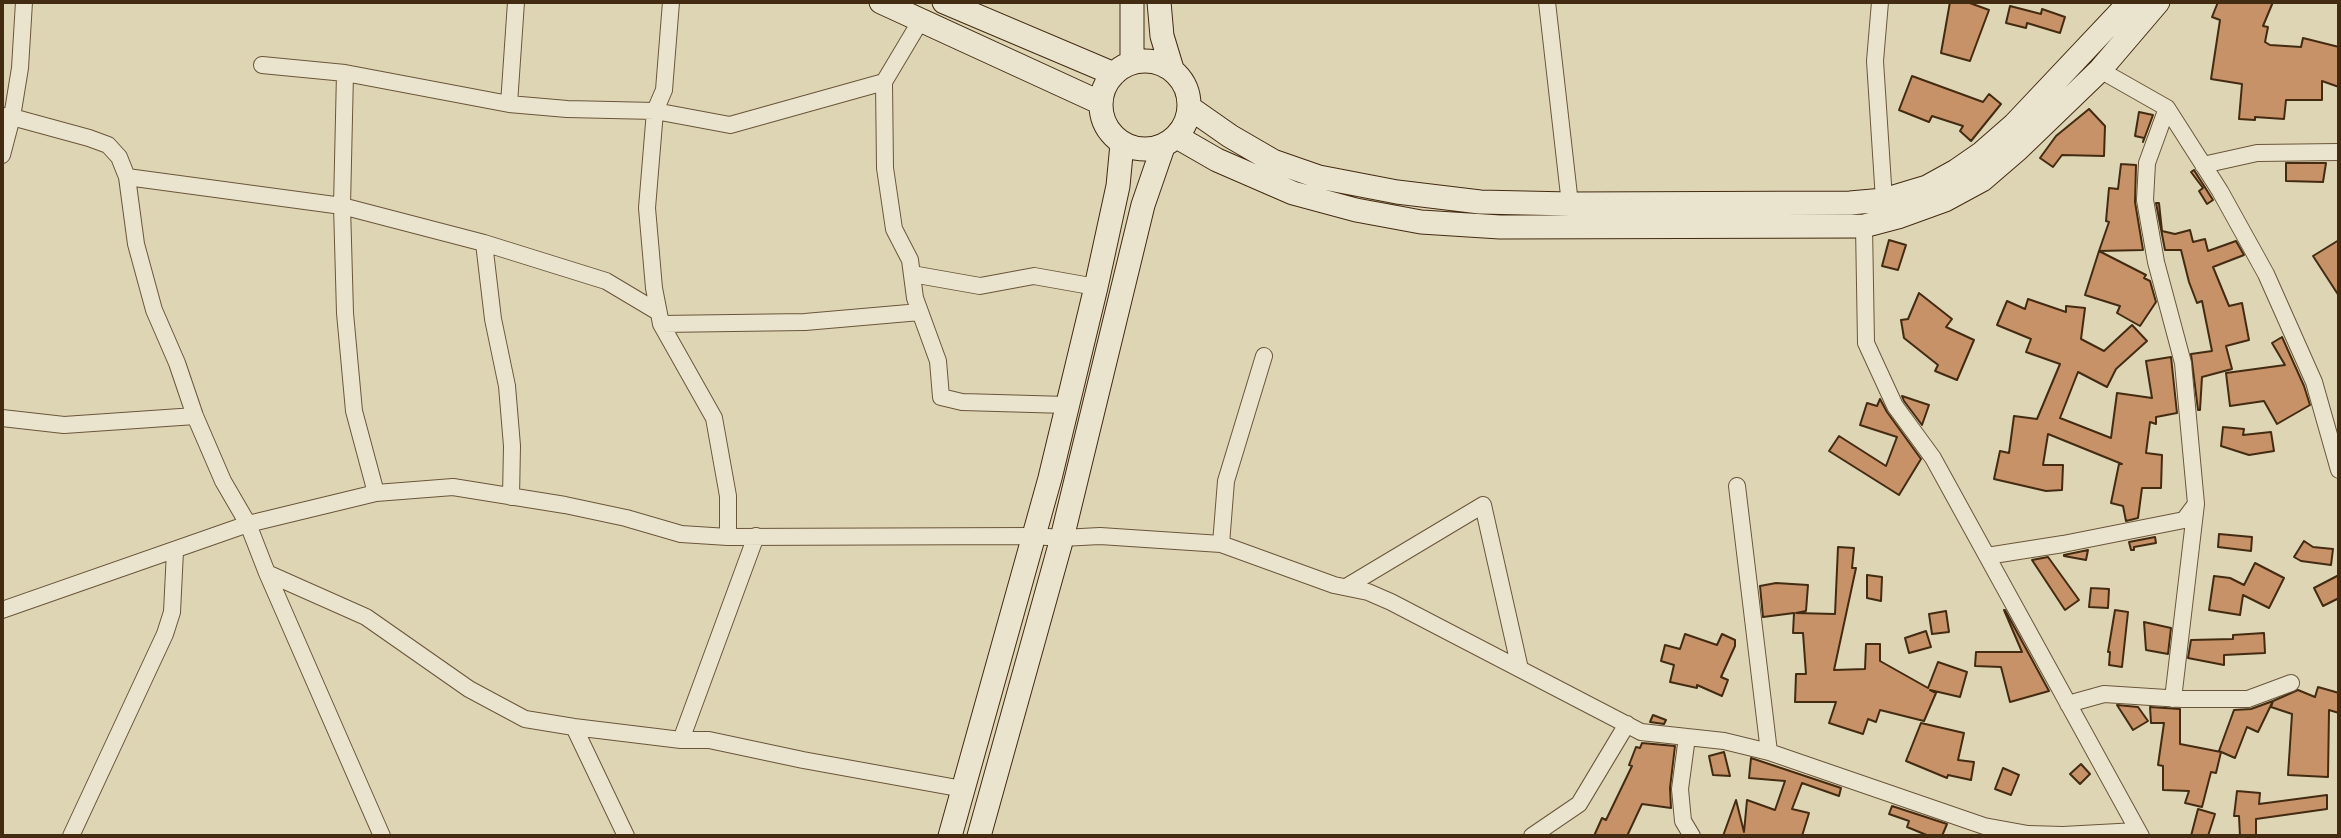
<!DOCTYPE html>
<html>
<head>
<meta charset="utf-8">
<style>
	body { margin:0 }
	#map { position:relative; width:2341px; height:838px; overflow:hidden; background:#ded5b4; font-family:"IM FELL DW Pica",serif }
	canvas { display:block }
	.frame { position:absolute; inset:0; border:4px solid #432b12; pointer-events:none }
</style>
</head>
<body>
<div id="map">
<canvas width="2341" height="838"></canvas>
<div class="frame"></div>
</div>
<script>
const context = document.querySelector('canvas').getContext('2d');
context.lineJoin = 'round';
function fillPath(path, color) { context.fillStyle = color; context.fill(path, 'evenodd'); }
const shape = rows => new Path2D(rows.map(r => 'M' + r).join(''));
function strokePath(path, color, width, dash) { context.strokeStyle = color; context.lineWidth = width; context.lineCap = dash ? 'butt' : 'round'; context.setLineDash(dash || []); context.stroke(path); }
const building = shape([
	[1950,2,1967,2,1989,10,1970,61,1941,53,1950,2],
	[2218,2,2273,2,2263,26,2268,27,2265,42,2270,45,2301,47,2303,38,2339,47,2339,87,2322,81,2322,100,2286,100,2284,119,2255,117,2255,120,2239,119,2242,84,2211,79,2220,20,2212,17,2218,2],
	[2010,6,2041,14,2042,9,2065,17,2060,33,2027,23,2026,28,2006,23,2010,6],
	[1912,76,1983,102,1989,94,2001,104,1971,141,1960,131,1963,126,1932,116,1929,122,1899,110,1912,76],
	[2089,109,2105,126,2104,156,2062,155,2053,167,2040,158,2056,136,2089,109],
	[2139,112,2153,115,2143,142,2144,138,2135,136,2139,112],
	[2286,163,2326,163,2323,182,2286,181,2286,163],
	[2121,164,2136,165,2135,202,2143,250,2099,251,2109,222,2106,221,2109,188,2118,189,2121,164],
	[2194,170,2213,200,2207,204,2199,191,2203,188,2191,172,2194,170],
	[2156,203,2159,203,2162,231,2175,234,2190,230,2193,242,2205,239,2208,251,2236,241,2244,255,2213,267,2229,306,2242,303,2249,340,2226,346,2232,369,2202,377,2200,410,2198,410,2191,354,2212,351,2202,301,2197,303,2189,282,2181,250,2165,250,2156,203],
	[1889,240,1906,245,1898,270,1882,266,1889,240],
	[2339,240,2339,296,2313,256,2339,240],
	[2099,251,2146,275,2144,278,2150,281,2156,302,2140,326,2117,313,2120,306,2085,295,2099,251],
	[1919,293,1952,319,1946,327,1974,340,1957,380,1935,371,1938,365,1904,338,1901,320,1908,319,1919,293],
	[2028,299,2066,312,2066,306,2085,308,2081,339,2104,351,2132,325,2147,341,2116,369,2107,387,2078,372,2060,418,2111,438,2117,393,2152,398,2146,361,2171,357,2177,413,2156,417,2156,424,2150,422,2146,453,2162,455,2161,488,2142,488,2138,518,2126,521,2123,506,2111,503,2119,464,2122,464,2048,434,2043,465,2063,465,2062,490,2046,491,1994,479,2000,451,2009,453,2014,416,2037,419,2060,364,2026,352,2031,339,1997,325,2007,301,2025,309,2028,299],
	[2282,337,2304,386,2310,405,2277,424,2264,401,2230,406,2226,373,2285,365,2272,343,2282,337],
	[1902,396,1929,405,1922,425,1904,401,1902,396],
	[1880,399,1887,412,1921,459,1899,495,1829,451,1839,436,1886,466,1897,437,1860,425,1867,403,1877,406,1880,399],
	[2223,427,2244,429,2243,435,2271,432,2274,451,2249,455,2221,446,2223,427],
	[2219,534,2252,537,2251,551,2218,547,2219,534],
	[2155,537,2156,543,2134,547,2134,550,2131,550,2129,542,2155,537],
	[2304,541,2313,547,2333,549,2331,565,2301,561,2294,557,2304,541],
	[1838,547,1854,548,1852,568,1856,568,1834,670,1865,669,1866,644,1880,644,1880,661,1928,688,1938,662,1967,672,1960,697,1930,690,1936,693,1924,721,1880,710,1876,722,1868,719,1863,734,1829,723,1836,702,1795,702,1796,674,1806,674,1803,633,1793,633,1794,613,1763,617,1760,586,1776,583,1808,585,1806,611,1796,613,1835,614,1838,547],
	[2088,550,2086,560,2064,556,2064,555,2088,550],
	[2048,557,2079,600,2065,610,2032,560,2048,557],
	[2255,563,2284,578,2269,608,2243,595,2240,615,2209,610,2214,576,2230,578,2244,585,2255,563],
	[1867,575,1882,577,1881,601,1867,598,1867,575],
	[2339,575,2339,598,2323,606,2314,588,2339,575],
	[2091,588,2109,589,2108,608,2089,607,2091,588],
	[2004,610,2005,610,2049,691,2010,702,2001,667,1975,666,1976,652,2022,652,2004,610],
	[2115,610,2128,612,2122,667,2109,665,2110,652,2108,652,2115,610],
	[1946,611,1949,632,1932,634,1929,614,1946,611],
	[2144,622,2171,628,2168,654,2146,650,2144,622],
	[1926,631,1931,647,1909,653,1905,638,1926,631],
	[2264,633,2265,653,2224,655,2224,665,2188,658,2191,640,2233,639,2233,635,2264,633],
	[1685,634,1717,645,1722,634,1735,640,1735,646,1721,677,1728,680,1722,696,1697,685,1697,688,1670,682,1674,665,1661,661,1665,645,1680,649,1685,634],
	[2318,687,2339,693,2339,713,2329,710,2328,777,2288,775,2292,714,2271,707,2273,701,2298,690,2315,697,2318,687],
	[2273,701,2258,732,2247,727,2235,758,2219,751,2234,710,2251,709,2273,701],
	[2117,705,2138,707,2148,721,2133,730,2117,705],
	[2150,707,2180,709,2180,744,2221,752,2216,773,2211,772,2202,807,2185,803,2189,791,2163,790,2163,766,2158,765,2164,723,2151,723,2150,707],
	[1653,715,1666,720,1664,724,1650,722,1653,715],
	[1921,723,1964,733,1958,760,1974,762,1971,780,1948,775,1947,778,1906,761,1921,723],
	[1642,743,1675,746,1670,788,1671,808,1642,804,1627,836,1594,836,1602,818,1606,820,1632,766,1629,765,1636,747,1640,748,1642,743],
	[1724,752,1730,776,1713,775,1709,756,1724,752],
	[1751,758,1841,788,1839,796,1802,783,1792,809,1809,813,1802,836,1723,836,1736,800,1744,832,1747,800,1775,810,1785,781,1749,778,1751,758],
	[2081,764,2090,774,2080,784,2070,774,2081,764],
	[2003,768,2019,775,2011,795,1995,789,2003,768],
	[2237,791,2260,793,2259,804,2327,795,2327,809,2256,819,2256,836,2240,836,2239,816,2234,816,2237,791],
	[1892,806,1947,824,1942,836,1929,836,1907,827,1909,821,1889,814,1892,806],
	[2198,809,2215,814,2208,836,2191,836,2198,809]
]);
fillPath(building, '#c79268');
strokePath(building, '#432b12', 2);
const street = shape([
	[671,2,664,90,655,111,647,208,654,288,661,324,714,418,728,496,728,537],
	[1547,2,1570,204],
	[1880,2,1875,61,1884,200],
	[262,65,345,73,509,104,567,109,655,111,730,125,884,82,921,20],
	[2100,70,2167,108,2220,191,2266,274,2314,382,2339,470],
	[345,73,342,206,345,313,354,411,376,493],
	[884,82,885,168,894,229,910,260,915,298,938,361,941,397,962,402,1067,405],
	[509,104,516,2],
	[2167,108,2147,163,2145,200,2156,262,2183,363,2196,504,2173,699],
	[2,116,12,117,89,138,108,145,119,157,127,177,136,244,154,310,177,363,195,416,223,481,248,524,267,573,382,836],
	[2,155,12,117,20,68,24,2],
	[2203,165,2257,153,2339,152],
	[127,177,342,206,484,243,606,281,658,312],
	[1864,226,1866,343,1895,406,1933,458,2141,836],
	[484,243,493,319,507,386,512,446,511,497],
	[912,274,980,286,1034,276,1096,287],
	[661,324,805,322,920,312],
	[2,418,64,425,195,416],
	[1737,486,1769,752],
	[1221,544,1226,481,1264,356],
	[1987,556,2063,544,2184,520,2196,504],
	[267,573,366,617,469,689,525,719,574,727,681,740,709,740,803,760,963,789],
	[1346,587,1483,505,1520,669],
	[2,610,248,524,376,493,453,487,565,505,626,518,681,534,728,537,1033,536,1062,538,1100,536,1221,544,1334,585,1368,592,1391,602,1641,732,1724,741,1769,752,1984,826,2028,834,2063,835,2137,831,2135,836],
	[2068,704,2104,694,2182,699,2248,699,2291,683],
	[574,727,626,836],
	[1687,737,1680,789,1683,821,1692,836],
	[681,740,756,536],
	[71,836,165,634,172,612,175,551],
	[1532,836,1579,804,1627,724]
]);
const secondary = shape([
	[881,2,1101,103],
	[944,2,1114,74],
	[1159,2,1162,36,1172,69],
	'1101 105a44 44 0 1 1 88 0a44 44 0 1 1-88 0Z',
	[1132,62,1132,2],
	[1190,108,1230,136,1273,161,1319,177,1397,192,1480,202,1570,204,1850,203,1884,200,1927,187,1956,171,1982,153,2014,125,2130,2],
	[1177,137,1217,160,1293,193,1356,210,1421,222,1500,227,1864,226,1898,217,1945,200,1982,180,2018,149,2100,70,2158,2],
	[950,836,1050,478,1096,287,1118,186,1122,144],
	[979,836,1062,538,1143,205,1163,147]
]);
strokePath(street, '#6a563a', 18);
strokePath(secondary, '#432b12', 25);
strokePath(street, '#eae4ce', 16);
strokePath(secondary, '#eae4ce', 23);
</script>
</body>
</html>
